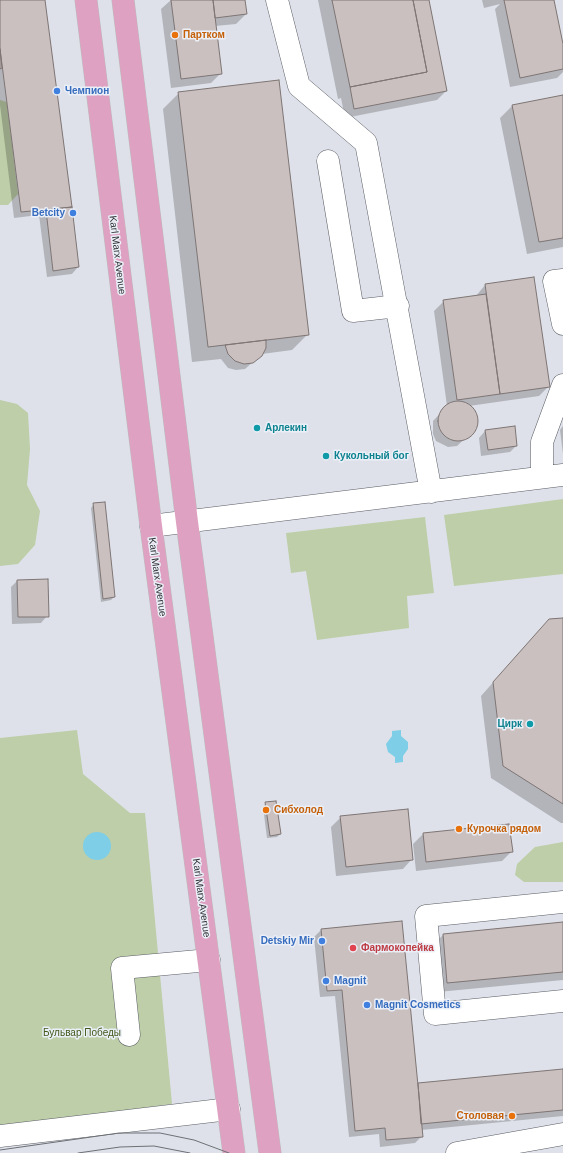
<!DOCTYPE html>
<html>
<head>
<meta charset="utf-8">
<style>
	body { margin:0 }
	canvas { display:block; background:#dee1e9 }
</style>
</head>
<body>
<canvas width="563" height="1153"></canvas>
<script>
const context = document.querySelector('canvas').getContext('2d');
context.lineJoin = 'round';
function fillPath(path, color) { context.fillStyle = color; context.fill(path, 'evenodd'); }
const shape = rows => new Path2D(rows.map(r => 'M' + r).join(''));
function strokePath(path, color, width, dash) { context.strokeStyle = color; context.lineWidth = width; context.lineCap = dash ? 'butt' : 'round'; context.setLineDash(dash || []); context.stroke(path); }
function write(font, color, halo, rows, align = 'center') {
  context.font = font + ' Helvetica,sans-serif'; context.lineWidth = 3; context.setLineDash([]); context.textBaseline = 'middle'; context.strokeStyle = halo; context.fillStyle = color; for (const [text, x, y, turn = 0] of rows) {
    context.save(); context.translate(x, y); context.rotate((+turn || 0) * Math.PI / 180); context.textAlign = isNaN(turn) ? turn : align; if (halo) context.strokeText(text, 0, 0); context.fillText(text, 0, 0); context.restore();
  }
}
fillPath(shape([
	[0,100,7,102,18,194,8,205,0,205],
	[0,400,17,404,28,413,30,449,27,485,40,511,35,545,18,564,0,566],
	[563,499,563,574,454,586,444,515],
	[425,517,434,593,407,596,409,628,317,640,306,571,291,573,286,533],
	[77,730,83,774,130,813,145,813,172,1104,0,1127,0,738],
	[563,842,563,882,524,882,515,875,517,864,535,847]
]), '#bdcea8');
fillPath(shape([
	[401,730,401,736,408,742,408,749,403,756,403,762,395,763,395,757,388,752,386,744,392,736,392,731],
	'83 846a14 14 0 1 1 28 0a14 14 0 1 1-28 0Z'
]), '#7ecee7');
fillPath(shape([
	[0,0,44,0,78,267,72,274,47,277,39,215,14,218,0,105],
	[171,0,244,0,246,14,236,24,215,26,221,73,211,83,171,88,161,9],
	[318,0,428,0,446,91,437,100,345,118,341,98,338,99],
	[482,0,553,0,563,49,563,72,557,78,510,87,495,9,500,4,484,8],
	[179,93,308,334,292,350,262,354,245,369,236,370,228,368,221,359,192,362,163,109],
	[563,96,563,247,527,254,500,118,512,106],
	[485,285,549,386,539,396,469,406,475,414,477,421,474,430,457,446,448,447,436,441,433,434,433,421,447,406,434,311,444,301,476,296],
	[563,426,563,454,560,430],
	[485,431,516,446,510,452,481,456,479,438],
	[94,504,114,597,111,600,101,602,91,508],
	[17,581,47,616,41,623,12,624,11,587],
	[563,619,563,823,561,823,491,778,481,696,537,633],
	[266,803,280,834,277,837,267,838,263,807],
	[341,817,412,859,403,869,336,876,331,827],
	[509,825,512,851,502,861,416,871,413,844,423,834],
	[563,923,563,980,438,992,433,945,443,935],
	[321,930,417,1085,563,1070,563,1116,421,1130,422,1136,415,1143,380,1147,379,1134,349,1137,335,996,320,997,314,937]
]), '#0003');
const building = shape([
	[0,0,45,0,72,207,21,212,0,49,0,0],
	[171,0,213,0,222,74,181,79,171,0],
	[213,0,245,0,247,14,215,18,213,0],
	[332,0,413,0,427,72,350,87,332,0],
	[413,0,429,0,447,91,354,109,350,87,427,72,413,0],
	[504,0,554,0,563,44,563,69,520,78,504,0],
	[0,49,2,68,0,69,0,49],
	[279,80,309,335,208,347,178,92,279,80],
	[563,95,563,238,539,242,512,105,563,95],
	[72,207,79,267,53,271,46,210,72,207],
	[534,277,550,387,500,394,485,284,534,277],
	[486,294,500,394,457,400,443,300,486,294],
	[266,340,266,348,262,356,253,363,244,364,235,361,228,354,225,345,266,340],
	'438 421a20 20 0 1 1 40 0a20 20 0 1 1-40 0Z',
	[515,426,517,446,488,450,485,430,515,426],
	[105,502,115,597,103,599,93,503,105,502],
	[48,579,49,617,18,617,17,580,48,579],
	[563,618,563,804,503,766,493,682,549,619,563,618],
	[276,801,281,834,270,836,265,802,276,801],
	[408,809,413,860,346,867,340,816,408,809],
	[509,824,513,852,426,862,423,833,509,824],
	[402,921,423,1137,386,1140,385,1128,355,1131,342,990,327,991,321,929,402,921],
	[563,922,563,972,447,983,443,934,563,922],
	[563,1069,563,1110,421,1124,418,1083,563,1069]
]);
fillPath(building, '#cac0bf');
strokePath(building, '#7e7574', 1);
const minor = shape([
	[277,0,299,86,366,143,431,492],
	[328,161,353,311,398,306],
	[563,280,554,281,563,324],
	[542,477,542,442,563,385],
	[151,526,563,475],
	[563,902,426,916,435,1014,563,1001],
	[129,1035,122,968,209,960],
	[0,1136,229,1109],
	[457,1153,563,1134]
]);
const major = shape([
	[86,0,151,526,234,1153],
	[123,0,187,522,270,1153]
]);
strokePath(minor, '#5a5d64', 23);
strokePath(major, '#bdbdbe', 23);
strokePath(minor, '#fff', 22);
strokePath(major, '#dea1c2', 22);
strokePath(shape([
	[0,1150,119,1133,160,1133,194,1140,229,1153],
	[78,1153,120,1147,154,1146,190,1153]
]), '#6d7074', 1);
for (const [x, y, r, color] of [
	[175,35,4,"#e8710a"],
	[57,91,4,"#3f7fe0"],
	[73,213,4,"#3f7fe0"],
	[257,428,4,"#0f9aa8"],
	[326,456,4,"#0f9aa8"],
	[530,724,4,"#0f9aa8"],
	[266,810,4,"#e8710a"],
	[459,829,4,"#e8710a"],
	[322,941,4,"#3f7fe0"],
	[353,948,4,"#e0444e"],
	[326,981,4,"#3f7fe0"],
	[367,1005,4,"#3f7fe0"],
	[512,1116,4,"#e8710a"]
]) { const dot = new Path2D(); dot.arc(x, y, r, 0, 2 * Math.PI); context.fillStyle = color; context.fill(dot); strokePath(dot, '#ebeff7', 1.5); }
write('bold 10px', '#c56008', '#ebeff7', [
	["Партком",183,35],
	["Сибхолод",274,810],
	["Курочка рядом",467,829],
	["Столовая",504,1116,"right"]
], 'left');
write('bold 10px', '#366cbe', '#ebeff7', [
	["Чемпион",65,91],
	["Betcity",65,213,"right"],
	["Detskiy Mir",314,941,"right"],
	["Magnit",334,981],
	["Magnit Cosmetics",375,1005]
], 'left');
write('10px', '#303235', '#ebeff7', [
	["Karl Marx Avenue",117,255,83],
	["Karl Marx Avenue",157,577,82],
	["Karl Marx Avenue",201,898,82]
]);
write('bold 10px', '#0d838f', '#ebeff7', [
	["Арлекин",265,428],
	["Кукольный бог",334,456],
	["Цирк",522,724,"right"]
], 'left');
write('bold 10px', '#be3a42', '#ebeff7', [
	["Фармокопейка",361,948]
], 'left');
write('10px', '#42591a', '#ebeff7', [
	["Бульвар Победы",82,1033]
]);
</script>
</body>
</html>
